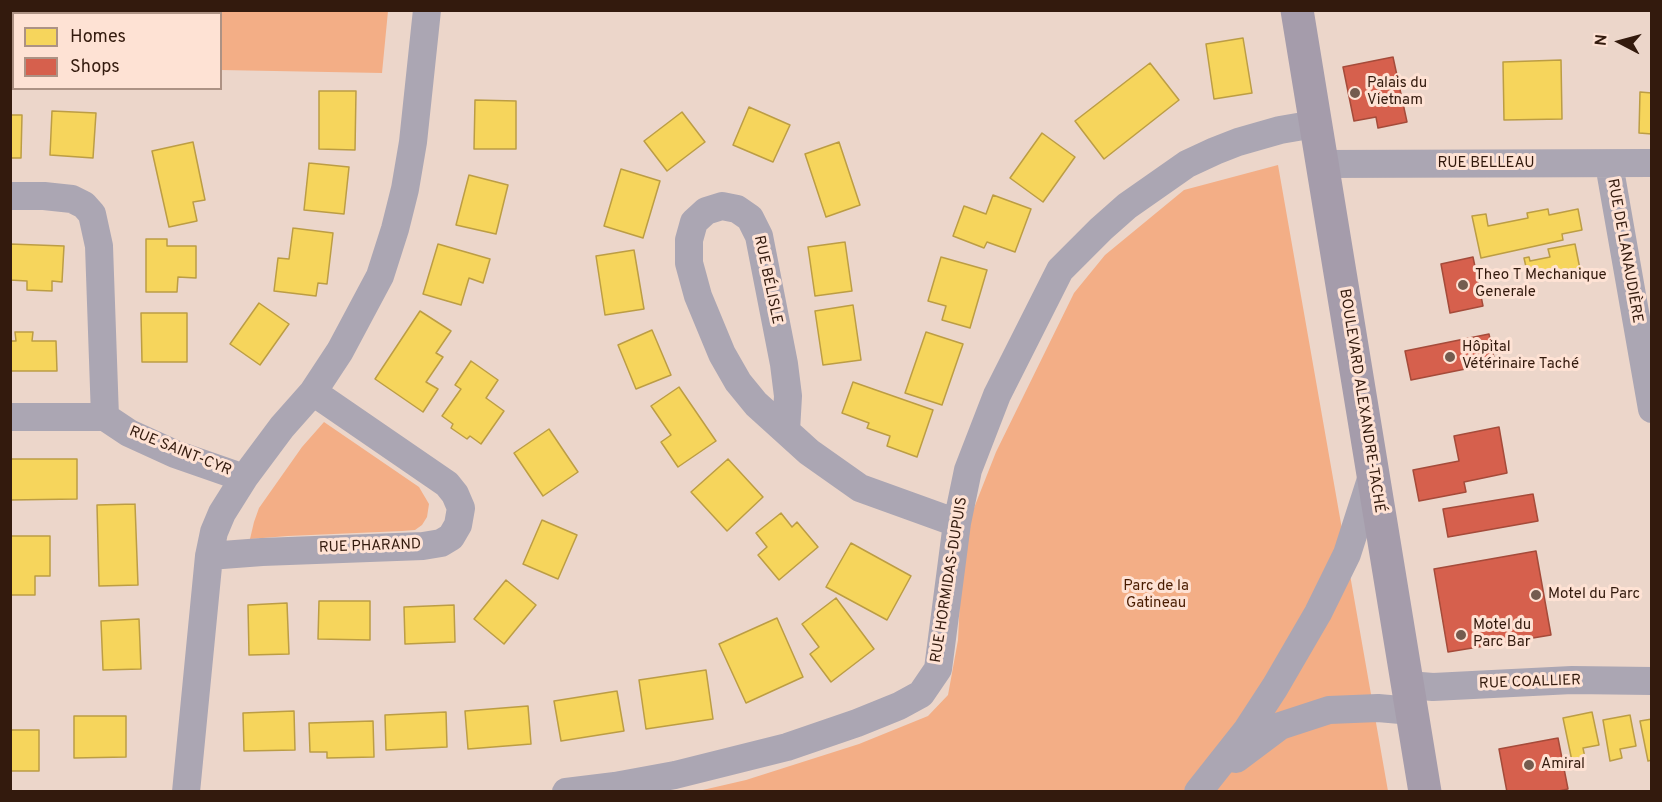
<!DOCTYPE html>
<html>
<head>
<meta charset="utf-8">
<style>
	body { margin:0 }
	#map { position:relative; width:1662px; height:802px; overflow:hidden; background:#ecd6ca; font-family:Overpass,sans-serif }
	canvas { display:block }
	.frame { position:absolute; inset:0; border:12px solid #331a0d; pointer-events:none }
	.legend { position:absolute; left:12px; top:12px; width:210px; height:78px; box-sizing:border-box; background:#fee2d4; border:2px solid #ad9284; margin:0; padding:8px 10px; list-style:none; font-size:18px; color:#331a0d }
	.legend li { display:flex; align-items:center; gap:12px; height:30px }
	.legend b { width:30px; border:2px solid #ad9284 }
	.north { position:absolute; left:1590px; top:12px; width:60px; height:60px; -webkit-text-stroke:4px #fee2d4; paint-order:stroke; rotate:276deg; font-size:16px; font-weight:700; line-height:24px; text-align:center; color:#331a0d }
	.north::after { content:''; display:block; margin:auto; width:21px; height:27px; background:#331a0d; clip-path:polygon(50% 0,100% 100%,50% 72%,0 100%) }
</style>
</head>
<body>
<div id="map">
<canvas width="1662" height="802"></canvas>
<div class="frame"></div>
<ul class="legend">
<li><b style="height:16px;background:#f6d55c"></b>Homes</li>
<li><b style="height:16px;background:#d6604d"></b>Shops</li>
</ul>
<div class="north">N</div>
</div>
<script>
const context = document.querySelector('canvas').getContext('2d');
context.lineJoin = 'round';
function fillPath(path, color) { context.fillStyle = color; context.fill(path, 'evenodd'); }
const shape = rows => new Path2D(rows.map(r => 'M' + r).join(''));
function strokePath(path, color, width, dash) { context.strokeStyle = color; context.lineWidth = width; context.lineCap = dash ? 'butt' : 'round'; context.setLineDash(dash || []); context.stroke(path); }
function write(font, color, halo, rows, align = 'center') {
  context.font = font + ' Overpass,sans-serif'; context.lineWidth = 6; context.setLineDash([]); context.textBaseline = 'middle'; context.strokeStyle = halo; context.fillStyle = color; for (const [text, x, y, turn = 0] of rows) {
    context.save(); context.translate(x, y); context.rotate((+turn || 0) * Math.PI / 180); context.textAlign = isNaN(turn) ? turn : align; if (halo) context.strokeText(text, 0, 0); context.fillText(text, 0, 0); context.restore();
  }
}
fillPath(shape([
	[11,10,388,10,388,11,382,73,221,70,220,14,14,14,13,67,11,67],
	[1278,165,1388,791,694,792,746,780,859,744,928,716,948,695,958,640,963,536,996,452,1074,293,1105,255,1184,190],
	[324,422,419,487,429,504,427,517,422,525,415,530,402,531,288,536,250,539,254,522,259,508,302,447]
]), '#f3ae86');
const homes = shape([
	[1243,38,1252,93,1214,99,1206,44,1243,38],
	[1561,60,1562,119,1504,120,1503,62,1561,60],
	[1150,63,1179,100,1104,159,1075,121,1150,63],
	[319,91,356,91,355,150,319,149,319,91],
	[1640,92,1652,93,1652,134,1639,133,1640,92],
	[475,100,516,101,516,149,474,149,475,100],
	[749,107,790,125,773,162,733,145,749,107],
	[52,111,96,113,93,158,50,155,52,111],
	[682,112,705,142,667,171,644,141,682,112],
	[10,115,22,115,21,158,10,158,10,115],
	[1042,133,1075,157,1043,202,1010,178,1042,133],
	[193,142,205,200,193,202,197,221,169,227,152,151,193,142],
	[839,142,860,205,826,217,805,154,839,142],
	[309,163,349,167,344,214,304,210,309,163],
	[621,169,660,181,643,238,604,226,621,169],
	[469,175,508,185,496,234,456,225,469,175],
	[993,195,1031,209,1015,252,987,242,984,248,953,236,964,206,986,214,993,195],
	[1548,209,1549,215,1578,209,1582,230,1562,234,1563,240,1481,258,1472,216,1486,214,1488,226,1528,218,1527,213,1548,209],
	[293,228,333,233,327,284,318,283,316,296,274,291,278,258,289,259,293,228],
	[146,239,167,239,167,246,196,246,196,278,178,277,177,292,146,292,146,239],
	[845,242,852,291,815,296,808,247,845,242],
	[10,244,64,246,62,282,52,281,52,291,27,290,27,281,10,280,10,244],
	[438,244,490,259,483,283,469,278,461,305,423,294,438,244],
	[1575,244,1580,269,1533,279,1533,275,1528,276,1524,258,1529,257,1530,261,1550,257,1548,249,1575,244],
	[634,250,644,309,605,315,596,256,634,250],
	[941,257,987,270,970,328,942,320,946,306,928,301,941,257],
	[259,303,289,324,260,365,230,344,259,303],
	[853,305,861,360,823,365,815,311,853,305],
	[420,311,451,331,436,353,443,357,426,382,438,389,423,412,375,379,420,311],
	[141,313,187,313,187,362,142,362,141,313],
	[652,330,671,375,636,389,618,345,652,330],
	[15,332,33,332,32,341,56,341,57,371,10,371,10,341,16,341,15,332],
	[926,332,963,344,942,405,905,393,926,332],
	[471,361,498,380,486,398,504,411,481,444,470,436,467,439,451,428,453,424,442,416,461,389,455,385,471,361],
	[853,382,933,410,917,457,887,446,890,436,867,428,869,423,842,413,853,382],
	[679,387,716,441,678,467,661,442,671,435,651,406,679,387],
	[549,429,578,472,543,496,514,453,549,429],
	[10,459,77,459,77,499,10,500,10,459],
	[728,459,763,497,727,531,691,492,728,459],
	[135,504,138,585,99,586,97,505,135,504],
	[781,513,792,527,797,522,818,547,779,580,758,555,767,547,756,533,781,513],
	[542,520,577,535,558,579,523,564,542,520],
	[10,536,50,536,50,576,35,576,35,595,10,595,10,536],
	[851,543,911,576,887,620,826,587,851,543],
	[506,580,536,605,504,644,474,619,506,580],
	[836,598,874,649,831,682,810,654,819,647,802,624,836,598],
	[319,601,370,601,370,640,318,639,319,601],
	[287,603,289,654,249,655,248,605,287,603],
	[454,605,455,642,405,644,404,607,454,605],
	[777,618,803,677,746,703,719,644,777,618],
	[139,619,141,669,103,670,101,621,139,619],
	[706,670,713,719,646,729,639,680,706,670],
	[617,691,624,731,561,741,554,701,617,691],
	[528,706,531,744,468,749,465,711,528,706],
	[294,711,295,750,244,751,243,713,294,711],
	[446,712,447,747,386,750,385,715,446,712],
	[1592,712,1599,745,1583,748,1585,758,1572,761,1563,718,1592,712],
	[1630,715,1636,746,1620,749,1622,758,1610,761,1603,720,1630,715],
	[74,716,126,716,126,757,74,758,74,716],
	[1652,719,1652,760,1648,761,1640,721,1652,719],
	[373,721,374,757,327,758,327,752,310,752,309,723,373,721],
	[10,730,39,730,39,771,10,771,10,730]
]);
fillPath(homes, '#f6d55c');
strokePath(homes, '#bc9d44', 1.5);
const shops = shape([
	[1393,57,1407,122,1378,128,1376,117,1354,121,1343,67,1393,57],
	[1473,257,1483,306,1450,313,1441,264,1473,257],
	[1489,334,1495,363,1411,380,1405,351,1489,334],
	[1499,427,1507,473,1464,482,1466,492,1419,501,1413,470,1459,461,1454,436,1499,427],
	[1533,494,1538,521,1448,537,1443,509,1533,494],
	[1536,551,1551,635,1448,652,1434,569,1536,551],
	[1558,738,1568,789,1554,792,1507,792,1499,749,1558,738]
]);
fillPath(shops, '#d6604d');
strokePath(shops, '#a54b3a', 1.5);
strokePath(shape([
	[1321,164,1652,163],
	[1609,164,1652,409],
	[10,196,44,196,72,199,84,205,92,214,99,246,105,417],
	[10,417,105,417,129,433,175,454,244,478],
	[786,431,788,396,784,364,759,236,750,218,737,209,722,206,706,211,694,222,689,240,689,263,698,296,722,354,738,382,756,404,809,452,860,488,957,523],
	[209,556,262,552,423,546,441,543,451,537,458,525,461,508,455,494,447,484,313,392],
	[1408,685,1433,687,1572,680,1652,681],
	[1236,759,1280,726,1329,710,1378,708,1412,711],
	[186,792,209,556,214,532,222,513,244,478,282,427,313,392,340,351,380,276,395,229,405,189,413,142,427,10],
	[566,792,615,786,675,775,787,747,857,723,899,706,921,694,938,669,957,523,968,470,997,395,1060,270,1101,229,1127,206,1187,164,1215,151,1238,142,1280,130,1315,124],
	[1198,792,1247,730,1275,687,1318,613,1347,554,1372,476]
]), '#aba6b3', 28);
strokePath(shape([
	[1297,10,1425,792]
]), '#a59cab', 33);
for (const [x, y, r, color] of [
	[1355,93,6,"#745c4f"],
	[1463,285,6,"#745c4f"],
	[1450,357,6,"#745c4f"],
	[1536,595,6,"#745c4f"],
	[1461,635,6,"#745c4f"],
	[1529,765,6,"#745c4f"]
]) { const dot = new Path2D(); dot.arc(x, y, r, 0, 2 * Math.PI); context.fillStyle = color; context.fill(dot); strokePath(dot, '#fee2d4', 2); }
write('15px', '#331a0d', '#fee2d4', [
	["Palais du",1367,84],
	["Vietnam",1367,101],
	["Theo T Mechanique",1475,276],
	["Generale",1475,293],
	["Hôpital",1462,348],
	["Vétérinaire Taché",1462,365],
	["Motel du Parc",1548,595],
	["Motel du",1473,626],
	["Parc Bar",1473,643],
	["Amiral",1541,765]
], 'left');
write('15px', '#331a0d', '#fee2d4', [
	["RUE BELLEAU",1486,164],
	["RUE DE LANAUDIÈRE",1624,251,80],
	["RUE BÉLISLE",767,280,78],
	["BOULEVARD ALEXANDRE-TACHÉ",1361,401,81],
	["RUE SAINT-CYR",180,452,22],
	["RUE PHARAND",370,547,-2],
	["RUE HORMIDAS-DUPUIS",950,580,-81],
	["RUE COALLIER",1530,683,-2]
]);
write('15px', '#491c00', '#fee2d4', [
	["Parc de la",1156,587],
	["Gatineau",1156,604]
]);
</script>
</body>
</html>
